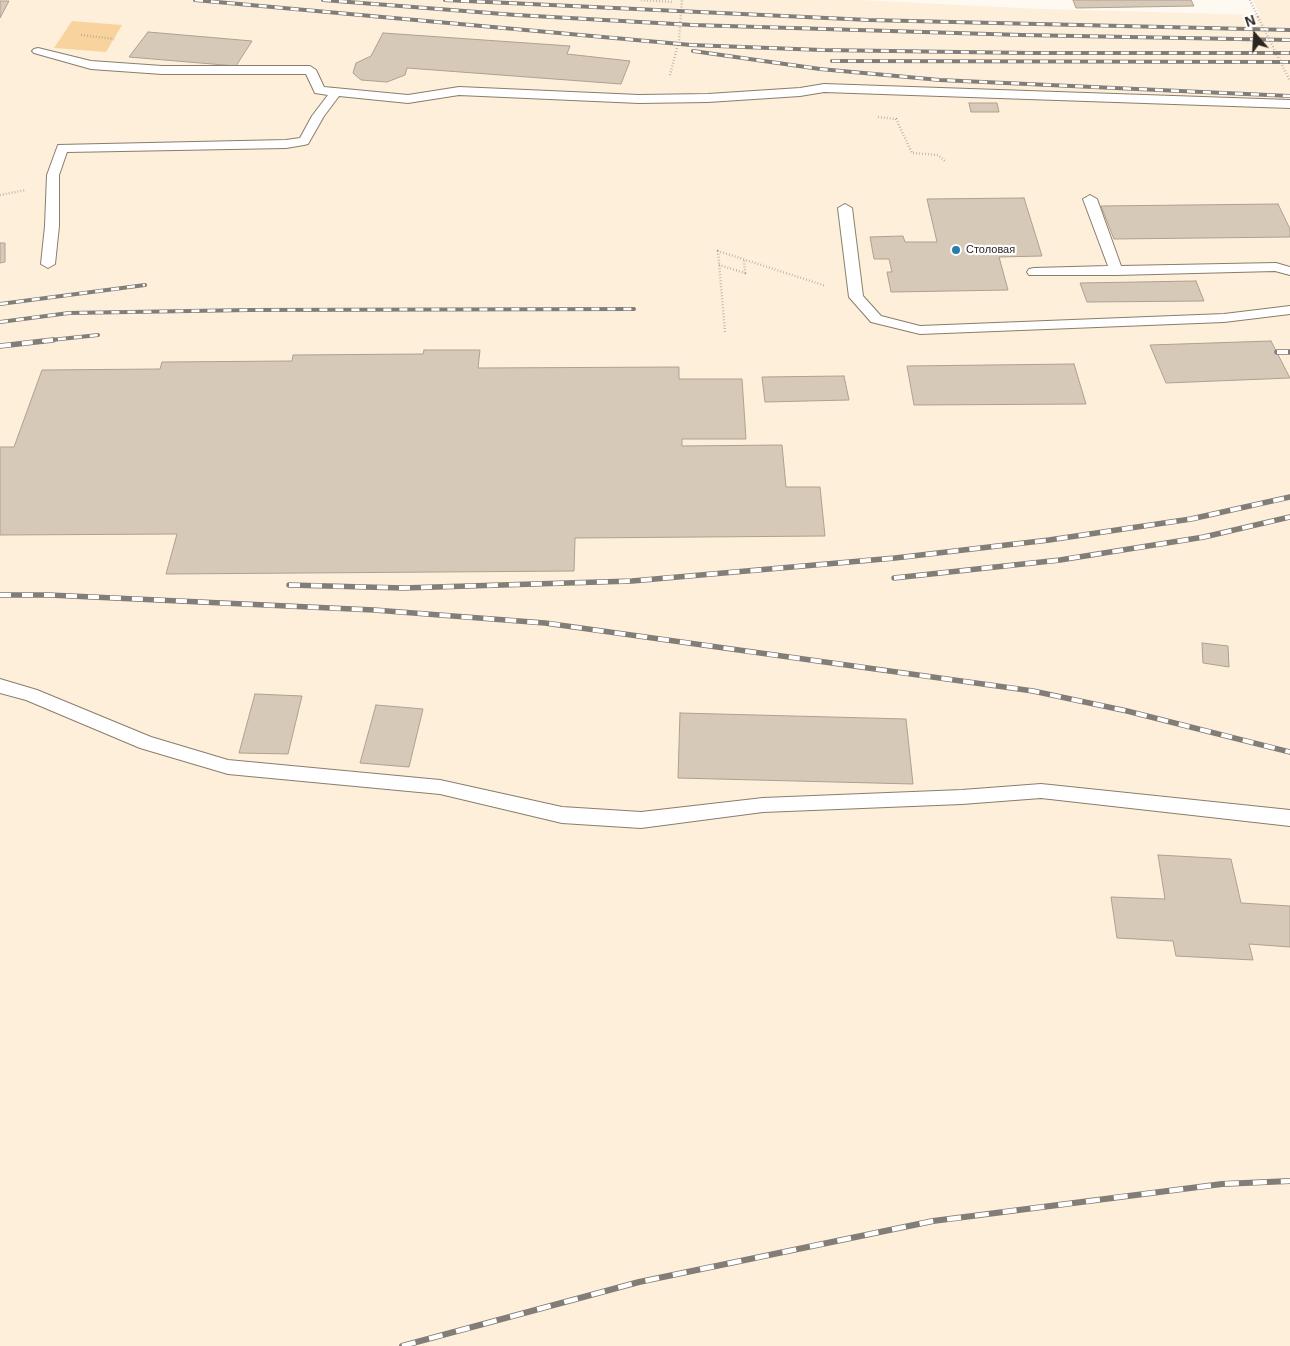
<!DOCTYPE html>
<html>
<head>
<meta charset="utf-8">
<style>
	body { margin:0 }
	#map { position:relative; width:1290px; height:1346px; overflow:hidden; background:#fef9f1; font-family:Helvetica,sans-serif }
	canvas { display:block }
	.north { position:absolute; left:1230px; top:10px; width:50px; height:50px; -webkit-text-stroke:4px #fff; paint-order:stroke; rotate:341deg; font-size:14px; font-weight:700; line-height:20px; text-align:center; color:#2a251e }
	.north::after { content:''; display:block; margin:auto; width:18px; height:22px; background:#2a251e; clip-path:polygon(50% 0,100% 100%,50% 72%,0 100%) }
</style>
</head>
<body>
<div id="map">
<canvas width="1290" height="1346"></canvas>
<div class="north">N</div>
</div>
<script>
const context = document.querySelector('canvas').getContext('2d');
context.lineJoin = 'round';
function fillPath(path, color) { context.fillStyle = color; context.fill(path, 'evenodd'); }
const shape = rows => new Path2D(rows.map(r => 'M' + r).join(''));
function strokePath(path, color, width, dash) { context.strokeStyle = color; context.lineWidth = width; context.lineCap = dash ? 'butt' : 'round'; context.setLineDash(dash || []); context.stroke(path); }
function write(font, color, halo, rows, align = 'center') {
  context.font = font + ' Helvetica,sans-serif'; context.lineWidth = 4.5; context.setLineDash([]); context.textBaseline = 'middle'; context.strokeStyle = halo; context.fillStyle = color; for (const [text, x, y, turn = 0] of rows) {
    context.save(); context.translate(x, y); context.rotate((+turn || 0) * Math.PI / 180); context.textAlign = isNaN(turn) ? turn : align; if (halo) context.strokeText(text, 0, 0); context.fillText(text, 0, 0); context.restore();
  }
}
fillPath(shape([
	[0,0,860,0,1040,9,1260,15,1253,0,1290,0,1290,1346,0,1346]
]), '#fdefda');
fillPath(shape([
	[72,21,122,25,106,52,54,48]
]), '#f9d39e');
const building = shape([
	[1073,0,1191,0,1194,6,1076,8,1073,0],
	[0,1,9,1,0,18,0,1],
	[148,32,252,41,236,66,129,57,148,32],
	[383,33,570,46,567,54,630,61,621,84,407,68,405,75,387,82,361,80,353,73,356,63,371,56,383,33],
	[969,103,997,103,999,112,971,112,969,103],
	[1024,198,1042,256,999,257,1008,290,891,292,887,272,892,272,889,259,874,259,870,237,903,236,905,242,937,242,927,199,1024,198],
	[1278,204,1290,229,1290,237,1114,239,1101,206,1278,204],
	[0,243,5,243,5,262,0,263,0,243],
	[1196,281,1204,301,1087,302,1080,283,1196,281],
	[1271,341,1290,378,1166,383,1150,345,1271,341],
	[424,350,480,350,478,368,679,367,679,379,742,379,746,439,682,439,682,446,782,445,786,487,820,487,825,536,575,538,574,571,166,574,177,534,0,535,0,447,14,447,42,370,160,369,162,362,292,361,293,355,423,354,424,350],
	[1074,364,1086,404,914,405,907,366,1074,364],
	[844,376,849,400,765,402,762,377,844,376],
	[1202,643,1228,646,1229,667,1203,663,1202,643],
	[255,694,302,696,288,754,239,753,255,694],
	[376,705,423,709,409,767,360,763,376,705],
	[680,713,906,719,913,784,678,778,680,713],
	[1158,855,1231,859,1241,903,1290,906,1290,947,1249,944,1253,960,1176,956,1173,941,1117,938,1111,897,1165,899,1158,855]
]);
fillPath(building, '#d7c9b7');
strokePath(building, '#aea190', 1);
const service = shape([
	[38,48,91,61,162,66,310,66,316,70,324,87,408,95,459,87,639,95,708,94,800,88,824,84,1290,100,1290,108,824,92,800,96,708,102,639,103,459,95,408,103,339,96,324,116,308,144,304,145,286,148,67,152,59,175,59,226,55,264,48,268,41,264,45,226,47,175,58,145,286,140,300,138,312,116,328,95,315,93,306,74,162,74,91,69,34,53,32,51,34,49,38,48],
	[1090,195,1097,199,1121,266,1276,263,1290,267,1290,275,1275,271,1116,275,1029,275,1027,272,1029,269,1034,268,1108,266,1083,199,1090,195],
	[845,204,852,208,863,296,881,316,920,326,1224,314,1290,306,1290,314,1224,322,920,334,871,322,849,297,838,208,845,204],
	[0,679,37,690,151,737,228,760,440,780,562,807,641,812,763,798,962,790,1041,784,1290,810,1290,826,1041,798,962,804,763,812,641,828,562,823,440,794,228,774,140,748,26,700,0,693,0,679]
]);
strokePath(service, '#897d6c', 2);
strokePath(shape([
	[641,0,672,2,672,0],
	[1250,0,1258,17],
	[81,35,114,39],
	[670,75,679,40,682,0],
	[878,117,896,119,912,153,938,155,946,162],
	[0,195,26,190],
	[719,265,745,273,744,259],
	[725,332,718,251,826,286]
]), '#908b84', 2.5, [0.5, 2.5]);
fillPath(service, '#fff');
const railFar2 = shape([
	[195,0,691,45,822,50,1029,53,1290,53],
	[323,0,516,15,693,25,1022,35,1290,40],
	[445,0,869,20,1290,30],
	[693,51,820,69,940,80,1290,96],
	[832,61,1290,62],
	[0,304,145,285],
	[0,322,69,313,250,310,634,309],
	[42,341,98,335]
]);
const railFar1 = shape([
	[0,346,53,340],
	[1277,352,1290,352],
	[894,578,1060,560,1204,537,1290,517],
	[289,585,403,588,632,581,895,558,1049,540,1191,519,1290,497],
	[0,595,49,595,374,610,545,623,1033,691,1127,711,1290,752]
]);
const rail = shape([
	[402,1346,639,1282,933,1221,1222,1184,1290,1181]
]);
strokePath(railFar2, '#827d76', 4);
strokePath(railFar1, '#827d76', 5.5);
strokePath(rail, '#827d76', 6);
strokePath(railFar2, '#fff', 2.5, [8]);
strokePath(railFar1, '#fff', 4, [11]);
strokePath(rail, '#fff', 4.5, [14]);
strokePath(shape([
	[1258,17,1290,81]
]), '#908b84', 2.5, [0.5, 2.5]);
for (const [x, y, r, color] of [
	[956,250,5,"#277ead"]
]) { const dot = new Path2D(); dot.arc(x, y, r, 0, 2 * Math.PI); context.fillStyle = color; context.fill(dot); strokePath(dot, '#fff', 2); }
write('11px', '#2a251e', '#fff', [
	["Столовая",966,250]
], 'left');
</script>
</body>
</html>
